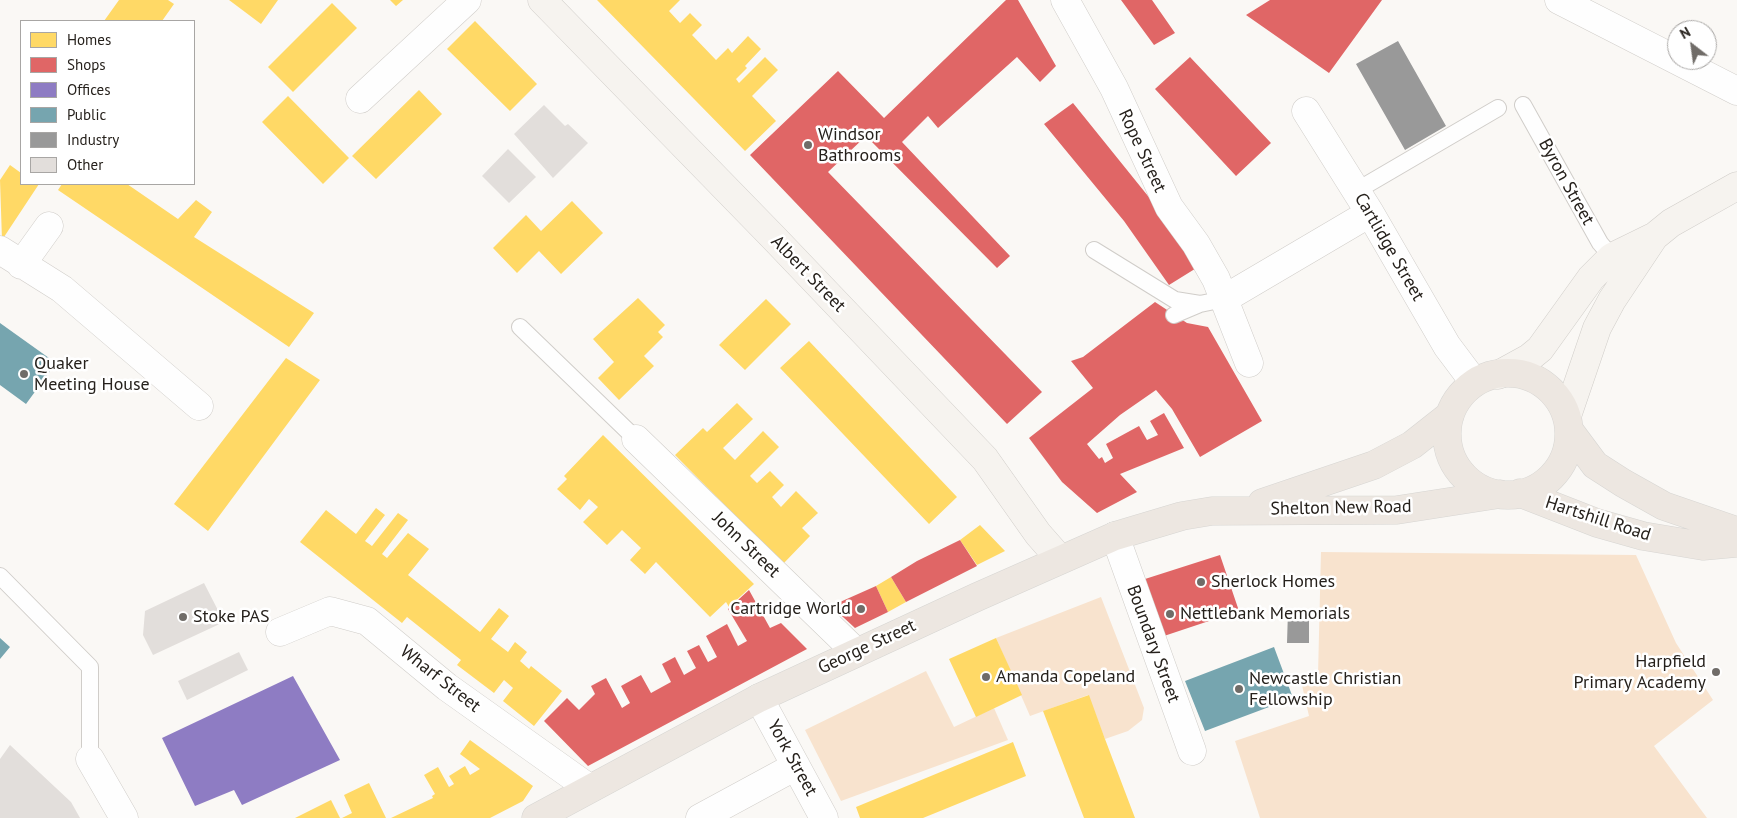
<!DOCTYPE html>
<html>
<head>
<meta charset="utf-8">
<style>
	body { margin:0 }
	#map { position:relative; width:1737px; height:818px; overflow:hidden; background:#faf8f5; font-family:"PT Sans",sans-serif }
	canvas { display:block }
	.legend { position:absolute; left:20px; top:20px; width:175px; height:165px; box-sizing:border-box; background:#fff; border:1px solid #a8a6a4; margin:0; padding:6px 9px; list-style:none; font-size:15px; color:#26211c }
	.legend li { display:flex; align-items:center; gap:10px; height:25px }
	.legend b { width:25px; border:1px solid #a8a6a4 }
	.north { position:absolute; left:1667px; top:20px; width:50px; height:50px; box-sizing:border-box; background:#fff; border:1px solid #a8a6a4; border-radius:50%; rotate:330deg; font-size:14px; font-weight:700; line-height:20px; text-align:center; color:#26211c }
	.north::after { content:''; display:block; margin:auto; width:18px; height:22px; background:#706c68; clip-path:polygon(50% 0,100% 100%,50% 72%,0 100%) }
</style>
</head>
<body>
<div id="map">
<canvas width="1737" height="818"></canvas>
<ul class="legend">
<li><b style="height:14px;background:#ffd966"></b>Homes</li>
<li><b style="height:14px;background:#e06666"></b>Shops</li>
<li><b style="height:14px;background:#8e7cc3"></b>Offices</li>
<li><b style="height:14px;background:#76a5af"></b>Public</li>
<li><b style="height:14px;background:#999"></b>Industry</li>
<li><b style="height:14px;background:#e2dedb"></b>Other</li>
</ul>
<div class="north">N</div>
</div>
<script>
const context = document.querySelector('canvas').getContext('2d');
context.lineJoin = 'round';
function fillPath(path, color) { context.fillStyle = color; context.fill(path, 'evenodd'); }
const shape = rows => new Path2D(rows.map(r => 'M' + r).join(''));
function strokePath(path, color, width, dash) { context.strokeStyle = color; context.lineWidth = width; context.lineCap = dash ? 'butt' : 'round'; context.setLineDash(dash || []); context.stroke(path); }
function write(font, color, halo, rows, align = 'center') {
  context.font = font + ' "PT Sans",sans-serif'; context.lineWidth = 5; context.setLineDash([]); context.textBaseline = 'middle'; context.strokeStyle = halo; context.fillStyle = color; for (const [text, x, y, turn = 0] of rows) {
    context.save(); context.translate(x, y); context.rotate((+turn || 0) * Math.PI / 180); context.textAlign = isNaN(turn) ? turn : align; if (halo) context.strokeText(text, 0, 0); context.fillText(text, 0, 0); context.restore();
  }
}
fillPath(shape([
	[1321,552,1636,555,1676,643,1713,700,1654,746,1707,818,1260,818,1235,741,1309,716,1301,681,1318,675],
	[1101,597,1144,708,1142,720,1128,731,1105,739,1088,695,1030,716,996,638],
	[926,671,954,727,994,708,1008,740,841,801,805,730]
]), '#f8e3ce');
fillPath(shape([
	[119,0,168,0,174,4,162,21,104,21],
	[229,0,278,0,261,24],
	[390,0,403,0,396,6],
	[597,0,680,0,669,11,680,23,690,13,702,25,692,35,716,60,728,48,732,53,748,36,761,49,745,66,747,68,736,79,739,83,765,57,778,70,752,96,776,121,745,151],
	[332,3,357,28,293,92,268,67],
	[475,21,537,84,510,111,447,49],
	[419,90,442,114,376,179,352,156],
	[288,96,349,158,323,184,262,122],
	[10,165,21,173,21,184,39,184,2,240,0,180],
	[62,184,127,184,178,219,196,200,212,212,194,237,314,313,289,347,58,190],
	[572,201,603,233,561,274,539,251,517,273,493,248,526,215,541,231],
	[638,298,665,325,658,332,663,337,644,356,654,366,619,400,598,378,614,362,593,339],
	[766,299,791,324,745,370,719,345],
	[809,341,957,497,929,524,780,368],
	[286,358,320,380,208,531,174,504],
	[737,403,753,419,723,448,735,460,763,431,779,447,750,476,757,483,770,471,784,485,772,497,781,507,796,491,818,513,802,528,810,536,783,564,675,455,703,428,707,432],
	[603,435,754,584,729,607,726,602,710,617,656,562,645,574,630,560,641,548,622,530,607,545,583,522,598,507,589,499,580,510,557,489,567,479,564,476],
	[376,508,385,515,365,541,372,546,398,513,408,520,382,554,387,558,408,533,429,549,408,575,480,632,499,608,509,616,491,639,508,652,515,642,527,652,520,661,529,669,531,666,562,691,534,726,503,701,513,688,504,680,494,693,457,665,461,660,407,617,402,623,300,542,326,510,356,534],
	[980,525,1005,551,977,565,960,540],
	[891,577,906,602,888,612,876,586],
	[996,638,1022,695,976,717,949,659],
	[1089,695,1105,739,1135,818,1084,818,1043,711],
	[470,740,533,786,523,801,490,818,391,818,433,798,432,796,435,794,424,775,438,767,449,787,454,784,449,776,465,766,470,775,480,769,460,754],
	[1013,742,1026,776,923,818,860,818,856,807],
	[369,783,386,818,342,818,352,813,344,795],
	[331,800,340,818,295,818]
]), '#ffd966');
fillPath(shape([
	[1006,0,1018,0,1056,66,1040,82,1017,57,938,128,928,116,902,142,1010,256,997,268,866,136,828,172,1042,392,1007,424,750,155,838,71,884,118],
	[1121,0,1152,0,1175,33,1154,45],
	[1270,0,1382,0,1329,73,1246,15],
	[1190,57,1271,143,1236,176,1155,89],
	[1073,103,1152,201,1198,267,1169,285,1124,221,1044,124],
	[1155,302,1187,323,1208,327,1262,421,1200,457,1172,409,1156,390,1120,415,1087,444,1099,459,1102,457,1105,463,1113,458,1106,444,1139,426,1147,440,1158,435,1150,421,1164,413,1184,448,1120,474,1137,492,1097,513,1062,482,1029,438,1093,388,1071,361,1083,357],
	[960,540,977,566,906,602,891,577,917,561],
	[1220,555,1239,611,1164,636,1145,579],
	[876,586,888,612,855,628,831,606],
	[749,590,770,628,781,623,807,649,588,766,544,721,567,698,579,710,595,694,591,686,606,678,622,708,630,703,621,686,641,675,651,693,671,682,662,664,675,657,684,675,696,668,687,651,699,645,708,662,717,657,706,636,727,624,738,646,747,641,728,609]
]), '#e06666');
fillPath(shape([
	[293,676,340,760,242,805,234,790,195,806,162,738]
]), '#8e7cc3');
fillPath(shape([
	[0,323,56,363,26,404,0,385],
	[0,638,10,647,0,659],
	[1274,647,1293,698,1205,731,1185,681]
]), '#76a5af');
fillPath(shape([
	[1398,41,1446,126,1405,150,1356,64],
	[1288,611,1309,611,1309,643,1287,643]
]), '#999');
fillPath(shape([
	[544,105,565,126,568,124,588,143,553,178,514,134],
	[508,149,536,177,509,203,482,176],
	[204,583,224,622,153,655,143,635,145,611],
	[239,652,248,670,187,700,178,681],
	[10,745,71,802,80,818,0,818,0,759]
]), '#e2dedb');
const lane = shape([
	[1523,105,1600,243,1612,257],
	[1356,191,1498,108],
	[1094,250,1175,300,1200,304,1224,299],
	[1174,315,1200,304],
	[520,327,636,439],
	[0,576,90,667,90,759]
]);
const street = shape([
	[1065,0,1114,88,1169,207,1196,244,1216,279,1249,363],
	[1559,0,1737,91],
	[360,99,467,0],
	[1306,111,1370,213,1447,346,1474,382],
	[0,250,62,289,199,406],
	[21,265,49,226],
	[1224,299,1370,213],
	[636,439,856,652],
	[1115,536,1192,751],
	[280,632,330,611,367,621,447,687,589,788],
	[759,698,824,818],
	[90,759,124,818],
	[700,818,796,766]
]);
const secondary = shape([
	[542,0,774,238,985,459,1038,534,1060,559],
	[1498,375,1529,358,1540,349,1591,278,1612,257,1655,236,1671,223,1737,186],
	[1567,416,1597,328,1612,300,1654,237]
]);
const primary = shape([
	'1447 434a61 61 0 1 1 122 0a61 61 0 1 1-122 0Z',
	[1569,430,1595,465,1623,483,1664,506,1737,531],
	[1520,493,1597,523,1643,536,1703,546,1737,543],
	[1262,503,1374,465,1412,445,1450,415],
	[536,818,759,698,977,597,1115,536,1182,516,1212,511,1397,510,1500,494]
]);
strokePath(lane, '#d0cdc9', 18);
strokePath(street, '#d0cdc9', 29);
strokePath(secondary, '#d0cdc9', 29);
strokePath(primary, '#d6d5d2', 29);
strokePath(lane, '#fefefe', 16);
strokePath(street, '#fefefe', 28);
strokePath(secondary, '#f6f3ef', 28);
strokePath(primary, '#ede7e1', 28);
for (const [x, y, r, color] of [
	[808,145,5,"#706c68"],
	[24,374,5,"#706c68"],
	[1201,582,5,"#706c68"],
	[861,609,5,"#706c68"],
	[1170,614,5,"#706c68"],
	[183,617,5,"#706c68"],
	[1716,672,5,"#706c68"],
	[986,677,5,"#706c68"],
	[1239,689,5,"#706c68"]
]) { const dot = new Path2D(); dot.arc(x, y, r, 0, 2 * Math.PI); context.fillStyle = color; context.fill(dot); strokePath(dot, '#fff', 2); }
write('18px', '#26211c', '#fff', [
	["Windsor",818,135],
	["Bathrooms",818,156],
	["Quaker",34,364],
	["Meeting House",34,385],
	["Sherlock Homes",1211,582],
	["Cartridge World",851,609,"right"],
	["Nettlebank Memorials",1180,614],
	["Stoke PAS",193,617],
	["Harpfield",1706,662,"right"],
	["Primary Academy",1706,683,"right"],
	["Amanda Copeland",996,677],
	["Newcastle Christian",1249,679],
	["Fellowship",1249,700]
], 'left');
write('18px', '#26211c', '#fff', [
	["Rope Street",1142,151,65],
	["Byron Street",1566,182,61],
	["Cartlidge Street",1389,247,60],
	["Albert Street",808,274,46],
	["Shelton New Road",1341,508,-1],
	["Hartshill Road",1598,519,18],
	["John Street",746,545,44],
	["Boundary Street",1153,644,70],
	["George Street",867,647,-25],
	["Wharf Street",440,679,38],
	["York Street",792,758,61]
]);
</script>
</body>
</html>
